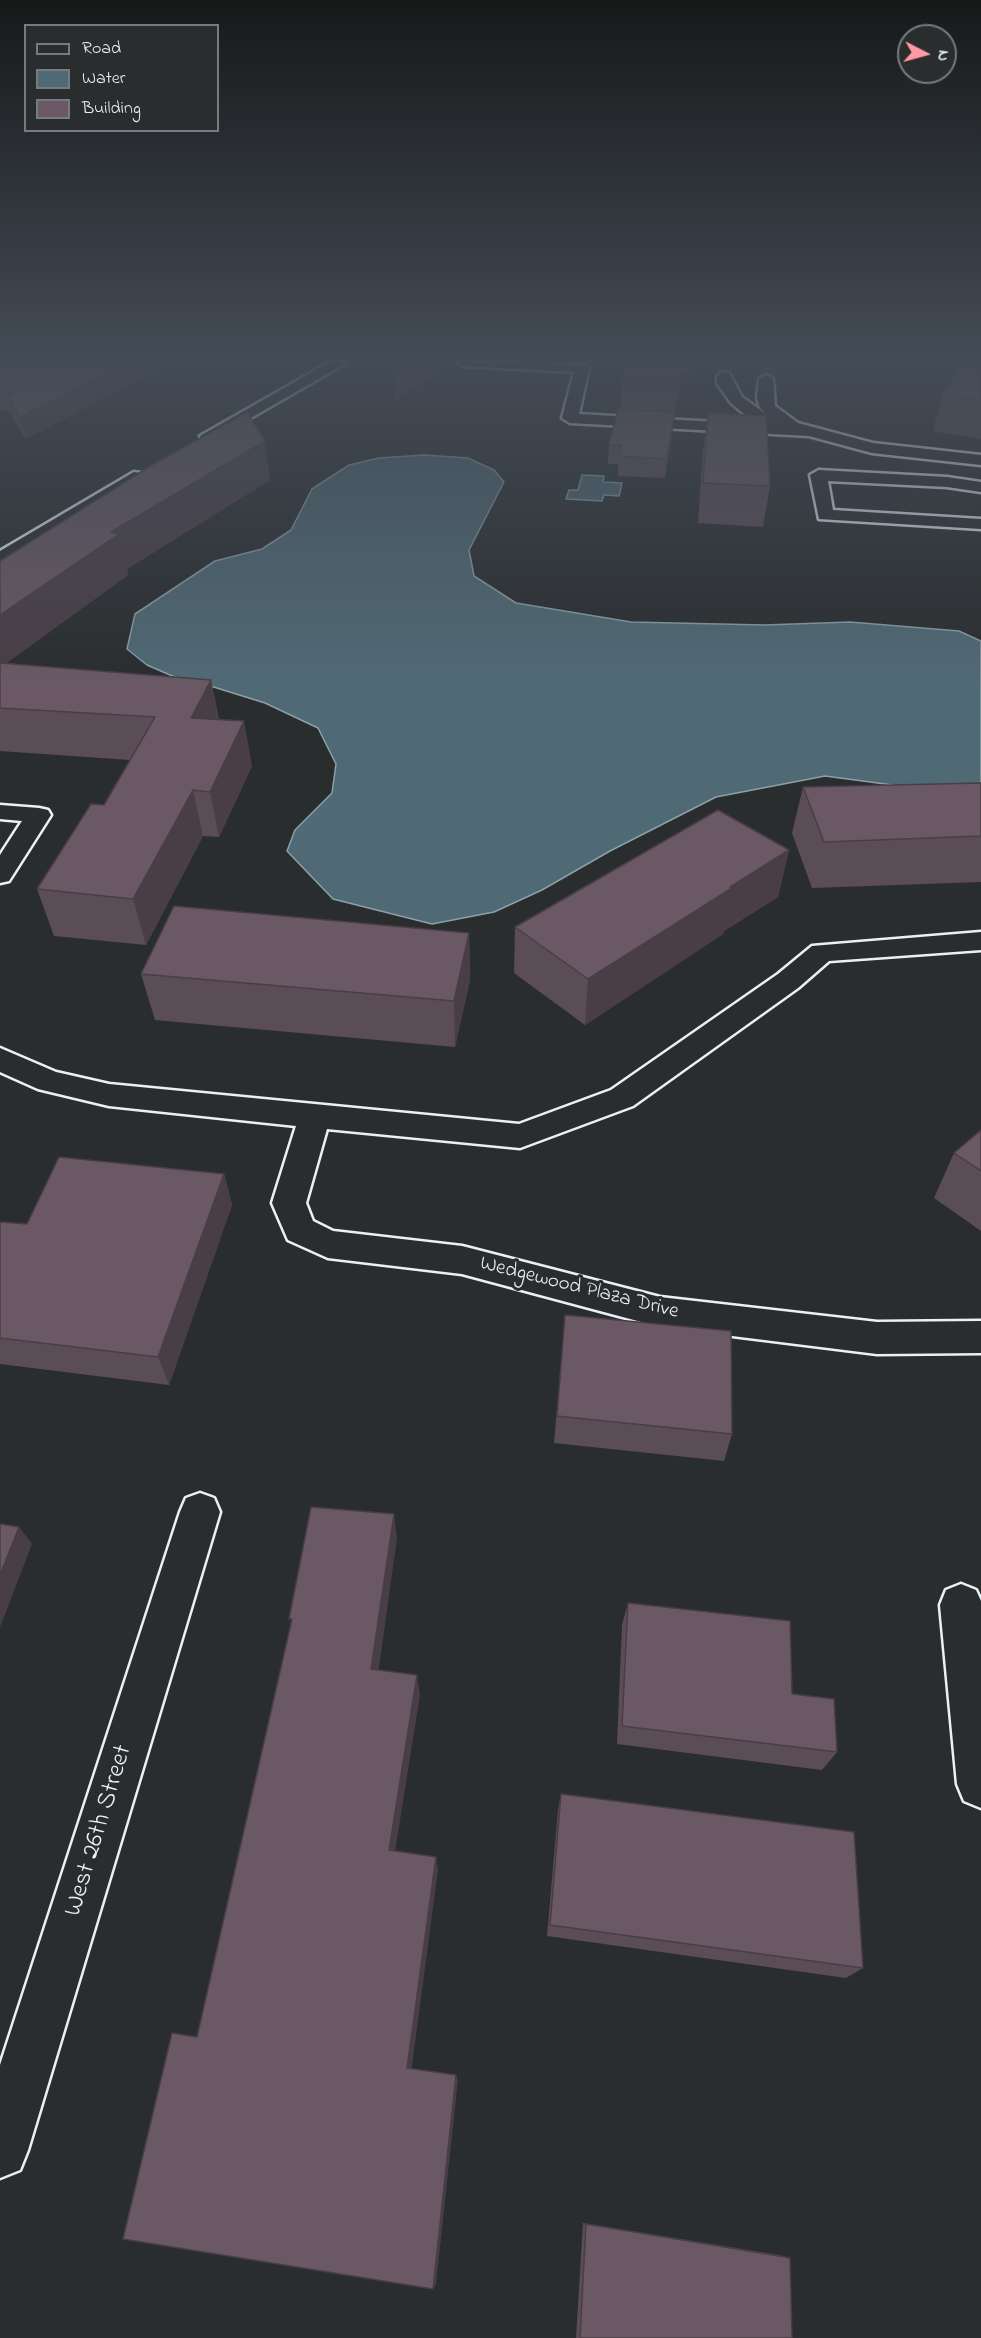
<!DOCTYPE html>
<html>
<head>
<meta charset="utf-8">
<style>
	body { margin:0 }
	#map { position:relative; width:981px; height:2338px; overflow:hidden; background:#2a2d2e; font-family:"Indie Flower",sans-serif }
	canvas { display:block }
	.legend { position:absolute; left:24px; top:24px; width:195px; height:108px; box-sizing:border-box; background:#2a2d2e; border:2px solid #767b7f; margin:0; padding:8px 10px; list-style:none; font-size:18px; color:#e8f1f8 }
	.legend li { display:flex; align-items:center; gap:12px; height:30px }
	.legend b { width:30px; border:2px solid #767b7f }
	.north { position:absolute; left:897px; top:24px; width:60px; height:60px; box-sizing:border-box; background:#2a2d2e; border:2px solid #767b7f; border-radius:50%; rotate:96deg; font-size:16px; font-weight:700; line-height:24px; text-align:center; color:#e8f1f8 }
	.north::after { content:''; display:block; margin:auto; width:21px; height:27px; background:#ff9aa2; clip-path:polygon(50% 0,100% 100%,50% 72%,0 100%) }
</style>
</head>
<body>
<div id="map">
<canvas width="981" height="2338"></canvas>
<ul class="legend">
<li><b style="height:8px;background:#2a2d2e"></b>Road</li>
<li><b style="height:16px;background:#506a75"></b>Water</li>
<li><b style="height:16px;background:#6a5964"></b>Building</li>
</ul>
<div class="north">N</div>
</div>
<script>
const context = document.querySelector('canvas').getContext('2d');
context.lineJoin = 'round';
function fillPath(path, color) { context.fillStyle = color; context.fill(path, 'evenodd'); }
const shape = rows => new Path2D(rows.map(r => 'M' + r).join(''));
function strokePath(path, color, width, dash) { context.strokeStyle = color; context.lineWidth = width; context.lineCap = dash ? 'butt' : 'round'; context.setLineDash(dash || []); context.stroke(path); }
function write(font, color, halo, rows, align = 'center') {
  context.font = font + ' "Indie Flower",sans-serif'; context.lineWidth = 6; context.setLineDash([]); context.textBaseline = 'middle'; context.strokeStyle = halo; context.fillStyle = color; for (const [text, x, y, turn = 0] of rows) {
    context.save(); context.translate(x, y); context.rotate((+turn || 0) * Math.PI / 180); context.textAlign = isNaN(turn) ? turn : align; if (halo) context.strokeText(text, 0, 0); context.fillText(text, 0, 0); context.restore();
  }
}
const water = shape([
	[424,455,468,458,494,470,504,482,469,550,474,576,516,603,631,622,764,625,850,622,959,631,981,641,981,785,900,786,825,776,716,797,610,851,542,890,494,912,432,924,333,899,287,851,295,830,332,793,336,764,318,728,265,703,204,684,177,678,147,665,127,649,135,614,215,561,262,549,291,530,312,489,349,465,379,458,424,455],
	[582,475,604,476,603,482,622,483,619,496,604,495,602,501,566,499,569,490,578,490,582,475]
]);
fillPath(water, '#506a75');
strokePath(water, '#8da0a9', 1.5);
strokePath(shape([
	[724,376,727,363],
	[766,379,768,367]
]), '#464a4c', 16, [16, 8]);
const minor = shape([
	[330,362,348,362,214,439,202,439,200,436,330,362],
	[457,362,587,365,589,368,579,414,767,425,749,418,731,403,717,383,717,376,724,372,729,373,742,397,766,414,760,408,757,398,759,379,766,375,773,379,775,406,798,423,873,443,981,455,981,465,872,453,809,436,570,423,562,418,574,372,464,366,457,362],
	[819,470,947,477,981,482,981,492,947,487,828,481,833,510,981,519,981,529,819,519,810,475,819,470],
	[134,472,140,473,143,477,140,481,0,565,0,551,134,472],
	[0,805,39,808,48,810,51,815,9,881,0,883,0,855,22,821,0,819,0,805],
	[981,932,981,950,829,961,798,988,633,1106,520,1148,327,1129,306,1203,313,1221,333,1231,462,1246,660,1297,877,1322,981,1321,981,1353,877,1354,660,1327,462,1274,328,1258,288,1240,272,1203,296,1126,109,1106,38,1089,0,1072,0,1048,56,1072,109,1084,519,1124,611,1090,778,974,812,946,981,932],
	[200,1493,214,1498,220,1512,28,2150,20,2170,0,2178,0,2065,180,1512,186,1498,200,1493],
	[961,1584,976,1590,981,1601,981,1808,964,1801,957,1784,940,1605,946,1590,961,1584]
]);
strokePath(minor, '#e8f1f8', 5);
fillPath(minor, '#2a2d2e');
fillPath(shape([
	[0,362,173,362,26,439,13,419,12,413,0,410],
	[626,362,692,362,691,373,682,372,674,417,665,478,618,476,618,464,608,464,609,445,620,410,623,377],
	[981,362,981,439,933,431,942,394],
	[708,413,770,486,763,527,698,523,703,451],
	[270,480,127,569,128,575,6,663,211,680,219,720,252,766,219,837,203,836,146,945,54,936,37,889,104,805,130,760,0,751,0,561],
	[981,783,981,882,812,888,792,833,803,787],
	[789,850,778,897,724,931,723,934,585,1025,514,973,515,927],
	[469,933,470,980,455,1047,155,1020,141,974],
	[981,1130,981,1231,934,1198,954,1153],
	[224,1174,232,1205,169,1385,0,1364,0,1224,27,1224],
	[565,1315,732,1434,724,1461,554,1443],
	[628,1603,792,1694,837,1752,822,1770,617,1744,622,1625],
	[561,1794,863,1968,846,1978,547,1936,558,1810],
	[583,2223,779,2255,790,2258,792,2338,576,2338]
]), '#5b4d56');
fillPath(shape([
	[129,362,173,362,26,439,20,417],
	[396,362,456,362,395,400,394,364],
	[682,362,683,362,682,372,675,417],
	[675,412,673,431,665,478,667,459],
	[265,441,270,480,127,569,128,575,0,668,0,615,111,532],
	[211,680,219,724,191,718],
	[244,721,252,766,219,837,210,792],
	[193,790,203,836,146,945,133,899],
	[789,850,778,897,724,931,723,934,585,1025,588,979,730,887],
	[469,933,470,980,455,1047,454,1001],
	[224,1174,232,1205,169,1385,158,1357],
	[394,1514,397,1538,376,1689,371,1669],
	[19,1527,32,1544,0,1627,0,1575],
	[417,1675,420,1695,393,1864,389,1850],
	[436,1857,438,1870,411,2073,407,2068],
	[456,2075,458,2080,436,2284,433,2289]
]), '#4a3e46');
const building = shape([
	[0,362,129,362,20,417,8,397,20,389,9,392,0,390,0,362],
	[626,362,682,362,679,380,623,377,626,362],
	[965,362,981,362,981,400,942,394,965,362],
	[618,409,675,412,667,459,619,456,621,445,609,445,618,409],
	[247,412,265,441,111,532,119,534,0,615,0,561,152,465,247,412],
	[708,413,766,416,770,486,703,483,708,413],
	[0,663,211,680,191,718,244,721,210,792,193,790,133,899,37,889,91,804,104,805,155,717,0,708,0,663],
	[981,783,981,836,824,842,803,787,981,783],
	[718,810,789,850,730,887,732,888,588,979,515,927,718,810],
	[174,906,469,933,454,1001,141,974,174,906],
	[981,1130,981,1171,954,1153,981,1130],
	[59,1157,224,1174,158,1357,0,1338,0,1224,1,1222,27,1224,59,1157],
	[565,1315,731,1331,732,1434,557,1416,565,1315],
	[311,1507,394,1514,371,1669,417,1675,389,1850,436,1857,407,2068,456,2075,433,2289,123,2239,172,2033,197,2037,292,1619,289,1619,311,1507],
	[0,1524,19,1527,0,1575,0,1524],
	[628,1603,790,1621,792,1694,834,1699,837,1752,622,1726,628,1603],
	[561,1794,854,1832,863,1968,550,1925,561,1794],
	[586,2224,790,2258,792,2338,580,2338,586,2224]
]);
fillPath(building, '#6a5964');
strokePath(building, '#4a3e46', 1.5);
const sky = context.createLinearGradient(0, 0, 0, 690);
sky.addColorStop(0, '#171919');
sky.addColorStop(0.52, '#444c57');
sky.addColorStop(1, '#444c5700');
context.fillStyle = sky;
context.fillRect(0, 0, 981, 690);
write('21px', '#e8f1f8', '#2a2d2e', [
	["Wedgewood Plaza Drive",579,1289,14]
]);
write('26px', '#e8f1f8', '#2a2d2e', [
	["West 26th Street",100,1831,-73]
]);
</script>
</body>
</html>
